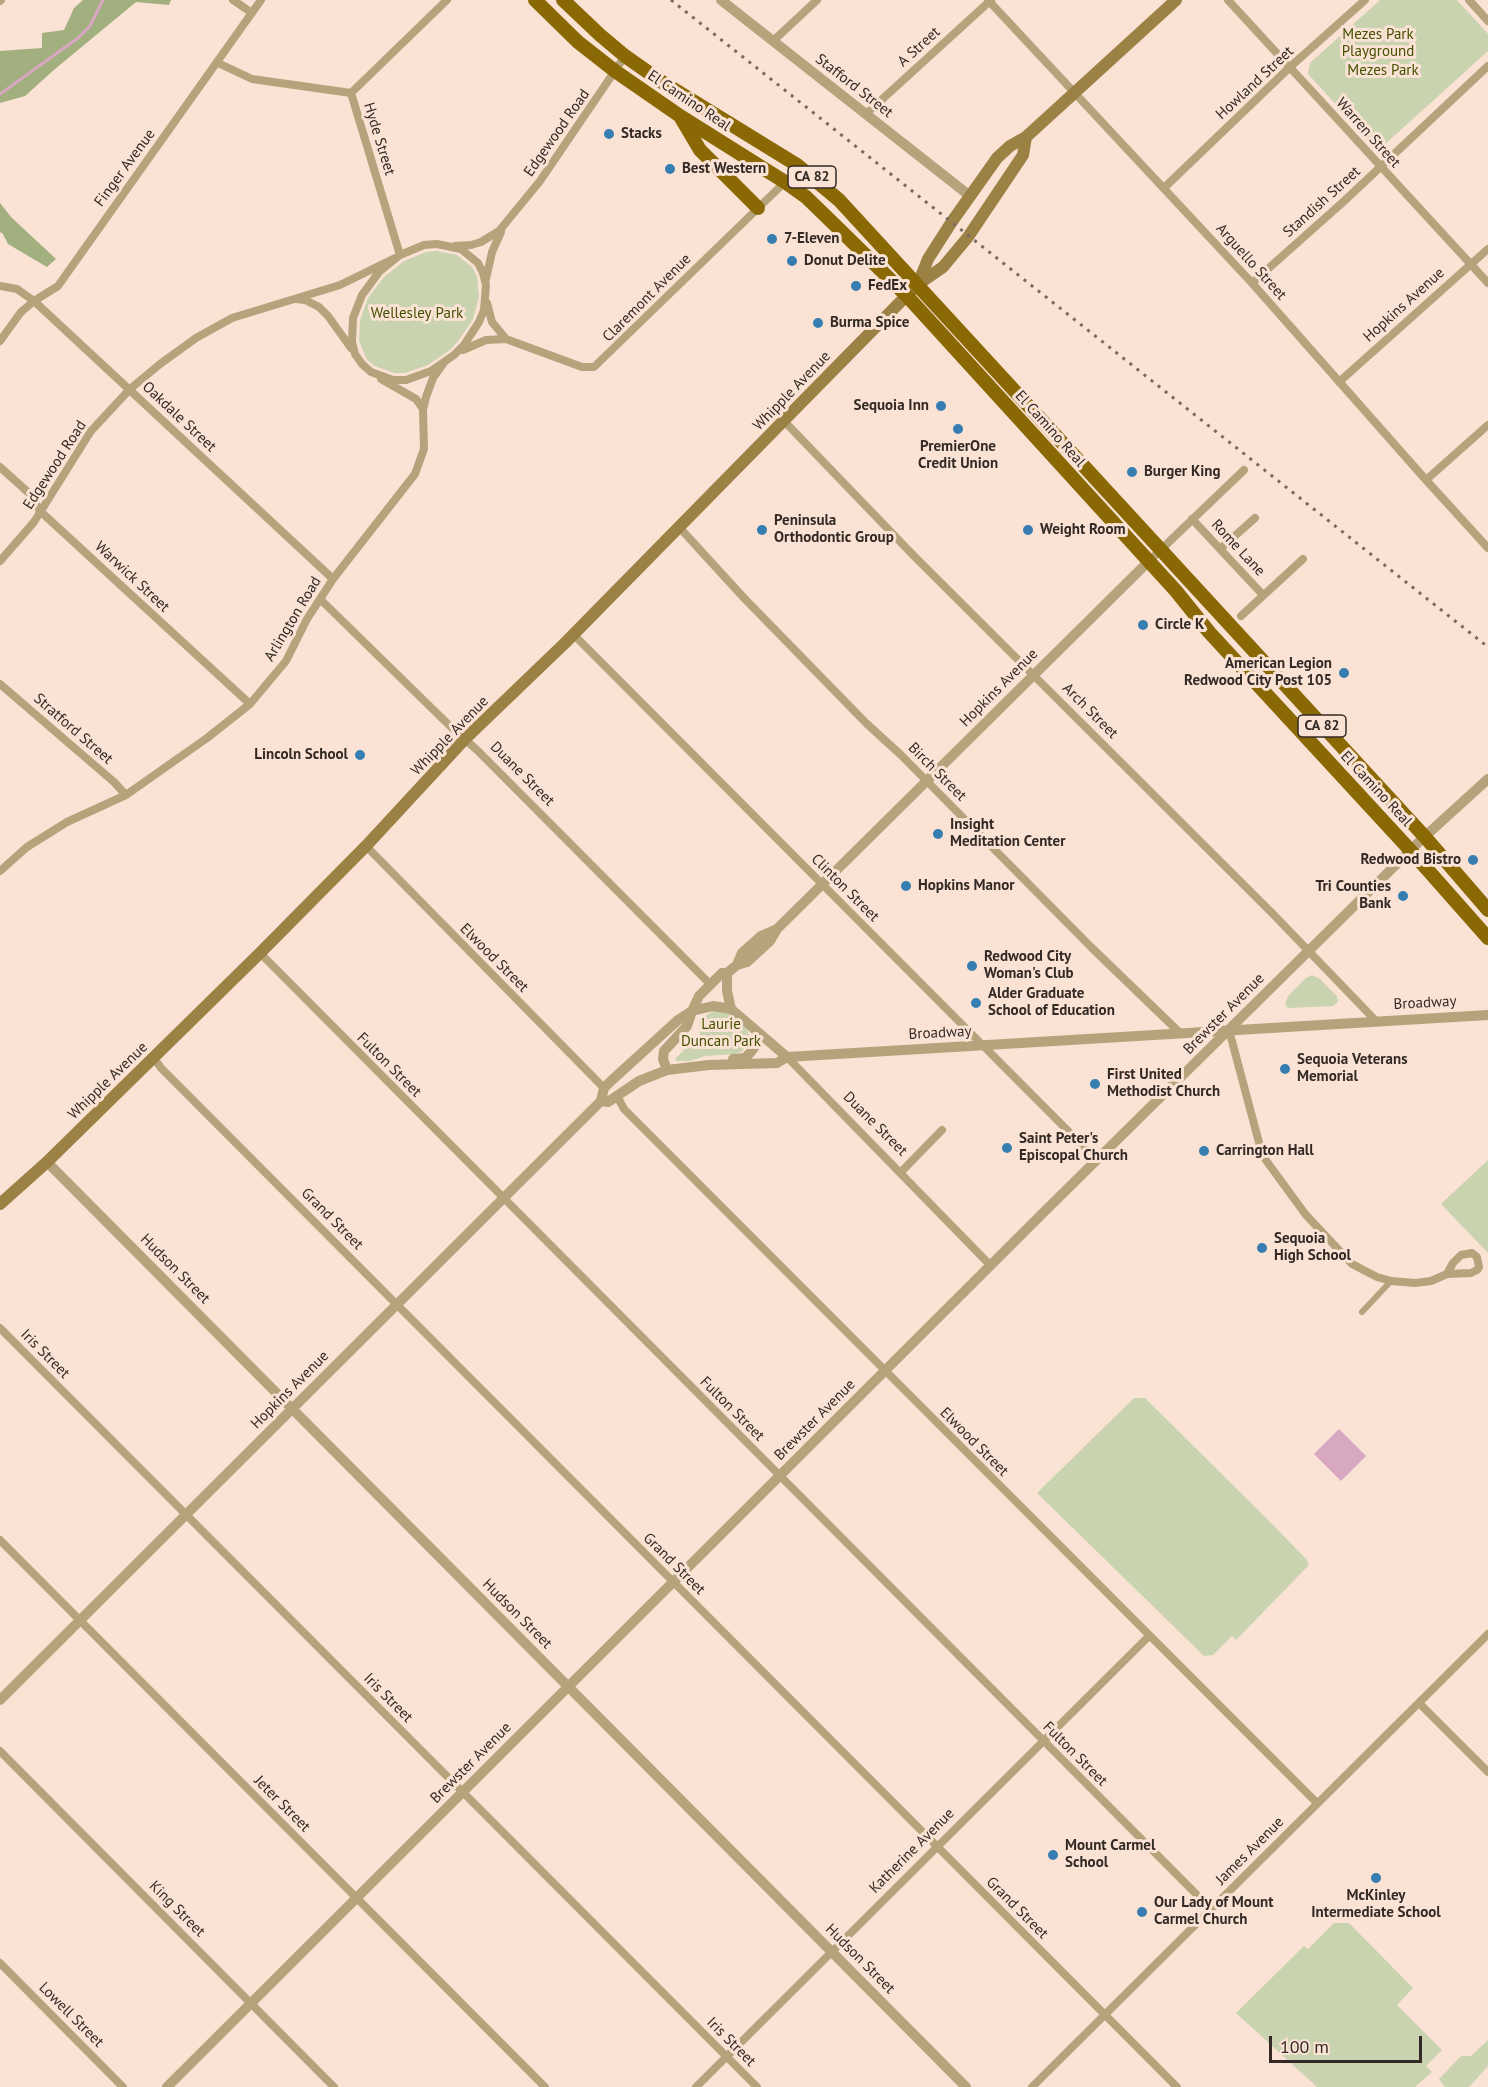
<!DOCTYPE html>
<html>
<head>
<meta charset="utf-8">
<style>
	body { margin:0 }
	#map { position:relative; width:1488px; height:2087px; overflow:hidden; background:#fae2d4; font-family:"PT Sans",sans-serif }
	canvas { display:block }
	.scale { position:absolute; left:1269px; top:2036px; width:153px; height:27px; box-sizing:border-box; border:3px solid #332a25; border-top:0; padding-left:8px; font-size:18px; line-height:21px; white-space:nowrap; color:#332a25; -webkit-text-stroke:4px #fae2d4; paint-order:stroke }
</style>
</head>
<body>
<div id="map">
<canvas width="1488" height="2087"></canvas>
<div class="scale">100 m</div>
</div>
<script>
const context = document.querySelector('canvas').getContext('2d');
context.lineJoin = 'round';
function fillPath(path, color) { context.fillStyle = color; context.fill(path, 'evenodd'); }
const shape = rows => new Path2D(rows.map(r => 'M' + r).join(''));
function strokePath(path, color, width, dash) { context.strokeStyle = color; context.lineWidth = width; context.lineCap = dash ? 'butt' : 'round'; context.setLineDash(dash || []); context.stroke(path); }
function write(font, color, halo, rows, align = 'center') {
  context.font = font + ' "PT Sans",sans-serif'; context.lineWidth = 6; context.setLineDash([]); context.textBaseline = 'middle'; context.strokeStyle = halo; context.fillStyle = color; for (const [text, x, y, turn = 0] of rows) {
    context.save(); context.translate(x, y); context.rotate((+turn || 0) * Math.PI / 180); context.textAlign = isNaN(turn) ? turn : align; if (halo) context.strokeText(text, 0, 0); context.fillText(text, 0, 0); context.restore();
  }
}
fillPath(shape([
	[1380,0,1457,0,1488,34,1488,51,1384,145,1374,146,1308,74,1310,63],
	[437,251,457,255,472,267,477,276,479,297,473,319,459,340,450,350,428,365,405,373,394,373,375,366,367,360,359,341,360,320,368,298,384,277,404,261,426,252],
	[1312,975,1320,979,1337,996,1338,1002,1333,1006,1288,1008,1285,1004,1288,996,1306,978],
	[715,1010,727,1012,747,1029,750,1038,747,1046,741,1052,734,1054,705,1056,690,1061,677,1061,675,1059,700,1034,699,1020],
	[1488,1160,1488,1253,1441,1204],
	[1134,1398,1145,1398,1270,1522,1306,1559,1309,1565,1236,1640,1232,1636,1213,1655,1204,1656,1037,1493],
	[1334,1923,1349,1923,1413,1988,1397,2005,1442,2050,1426,2066,1432,2072,1415,2087,1317,2087,1236,2013,1304,1946,1308,1949],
	[1488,2040,1488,2066,1469,2087,1445,2087,1439,2079,1461,2056,1471,2056]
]), '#c9d3af');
fillPath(shape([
	[83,0,171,0,169,5,136,2,55,69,25,96,0,103,0,51,42,48,42,33,64,30,74,8],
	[0,203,11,217,56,259,47,267,8,244,3,234,0,232]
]), '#a2af7f');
fillPath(shape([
	[1339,1429,1366,1456,1341,1481,1314,1454]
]), '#d8a7c2');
strokePath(shape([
	[0,94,78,38,90,26,103,0]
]), '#d8a7c2', 3);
strokePath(shape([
	[1362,1312,1391,1281]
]), '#b5a37c', 6);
strokePath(shape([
	[233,0,252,13],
	[988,0,1252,283,1426,480,1488,548],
	[1228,0,1488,283],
	[1469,0,1488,21],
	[0,1,1,0],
	[773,41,817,0],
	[218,63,252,79,351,93,400,255],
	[351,93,447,0],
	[866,114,991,0],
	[1165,187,1290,67,1365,0],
	[437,244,461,249,478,263,483,273,486,285,484,310,479,322,464,345,454,355,431,371,406,380,393,380,371,372,362,364,355,354,352,342,353,318,362,295,379,272,400,255,424,245,437,244],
	[455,246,471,245,481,242,499,231,540,181,625,56],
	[486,279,492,252,501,232],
	[1252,283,1342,203,1488,66],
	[0,286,17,289,34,301,333,579],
	[296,299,305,300,319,307,328,316,351,348],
	[487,303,492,322,506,339],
	[0,341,21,312,34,301,58,286,261,0],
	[463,350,486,340,506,339,582,367,594,367,785,182],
	[381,379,416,399,423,409],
	[1339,382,1488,249],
	[784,421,914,556,1273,914,1376,1021],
	[0,467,30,494,40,511,250,704],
	[1426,480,1488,425],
	[1192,519,1263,595],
	[679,527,744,598,866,723,901,755,1092,948,1179,1032],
	[1220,549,1255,518],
	[0,561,34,522,91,431,130,389,160,364,196,338,232,318,340,285,397,257],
	[1148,562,1244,470],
	[320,599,453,729,477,750,710,984],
	[1241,616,1303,559],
	[573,634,1097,1160],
	[0,684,114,782,126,795],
	[366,846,604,1088],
	[0,871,27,847,67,822,126,795,207,738,250,704,286,661,307,619,333,579,415,474,424,449,423,410,426,397,433,378,443,364],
	[260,953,1211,1909],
	[1229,1030,1261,1150,1265,1159,1306,1215,1352,1264,1377,1277,1391,1281,1415,1283,1431,1281,1447,1274,1471,1273,1477,1270,1479,1267,1477,1257,1472,1253,1461,1255,1453,1263,1447,1274],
	[787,1057,991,1266],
	[154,1058,161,1068,1177,2087],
	[617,1096,624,1109,1317,1803],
	[901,1172,942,1130],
	[0,1328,757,2087],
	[0,1540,545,2087],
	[1419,1703,1488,1772],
	[0,1751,334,2087],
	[0,1963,123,2087],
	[696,2087,1149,1636],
	[1032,2087,1488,1634]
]), '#b5a37c', 8);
strokePath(shape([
	[721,0,970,196],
	[737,965,742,953,761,936,777,929],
	[727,973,727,991,731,1009,787,1057],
	[733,1059,745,1058,750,1053,754,1048,758,1032],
	[667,1070,663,1059,664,1051,687,1026,692,1011,713,1006,731,1009],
	[601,1101,608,1102,639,1081,667,1070,709,1065,777,1063,787,1057,1488,1015],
	[47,1162,966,2087],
	[0,1700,601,1101,604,1088,611,1081,678,1020,692,1011,699,996,722,973,727,973,737,965,747,962,770,941,777,929,1148,562],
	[167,2087,1047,1209,1421,840,1488,779]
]), '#b5a37c', 10);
strokePath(shape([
	[918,284,928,259,951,223,997,158,1010,146,1026,137,1176,0],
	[0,1204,47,1162,260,953,366,846,465,739,565,643,917,285,943,267,968,237,1023,155,1026,137]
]), '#9c8144', 12);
strokePath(shape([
	[535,0,578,42,615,71,680,116,785,182,806,197,839,229,907,296,1176,591,1209,632,1411,851,1488,938],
	[563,0,600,35,625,56,662,82,797,165,839,200,1425,837,1488,910],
	[681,118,700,150,758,208]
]), '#8a6905', 14);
strokePath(shape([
	[671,0,1488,647]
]), '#786a62', 3, [3, 6]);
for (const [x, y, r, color] of [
	[609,134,6,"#367db2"],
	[670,169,6,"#367db2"],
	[772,239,6,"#367db2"],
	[792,261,6,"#367db2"],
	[856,286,6,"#367db2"],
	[818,323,6,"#367db2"],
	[941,406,6,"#367db2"],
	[958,429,6,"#367db2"],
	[1132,472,6,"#367db2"],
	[762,530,6,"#367db2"],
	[1028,530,6,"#367db2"],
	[1143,625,6,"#367db2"],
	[1344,673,6,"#367db2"],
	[360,755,6,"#367db2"],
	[938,834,6,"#367db2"],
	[1473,860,6,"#367db2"],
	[906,886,6,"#367db2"],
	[1403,896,6,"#367db2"],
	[972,966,6,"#367db2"],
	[976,1003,6,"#367db2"],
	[1285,1069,6,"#367db2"],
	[1095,1084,6,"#367db2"],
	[1007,1148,6,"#367db2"],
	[1204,1151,6,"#367db2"],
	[1262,1248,6,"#367db2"],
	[1053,1855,6,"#367db2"],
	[1376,1878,6,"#367db2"],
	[1142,1912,6,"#367db2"]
]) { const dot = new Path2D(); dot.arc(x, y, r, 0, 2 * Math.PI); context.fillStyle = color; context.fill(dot); strokePath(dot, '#fae2d4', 2); }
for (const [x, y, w] of [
	[812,177,48],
	[1322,726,48]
]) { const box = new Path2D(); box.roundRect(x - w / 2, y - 11, w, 22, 4.5); context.fillStyle = '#fae2d4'; context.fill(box); strokePath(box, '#332a25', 1.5); }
write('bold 14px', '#332a25', null, [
	["CA 82",812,177],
	["CA 82",1322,726]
]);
write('15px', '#435000', '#fae2d4', [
	["Mezes Park",1378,35],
	["Playground",1378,52],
	["Mezes Park",1383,71],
	["Wellesley Park",417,314],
	["Laurie",721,1025],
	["Duncan Park",721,1042]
]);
write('15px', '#332a25', '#fae2d4', [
	["A Street",919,47,-42],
	["Howland Street",1255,83,-43],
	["Stafford Street",854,86,38],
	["El Camino Real",689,101,34],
	["Edgewood Road",557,133,-55],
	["Warren Street",1368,133,48],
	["Hyde Street",379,139,73],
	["Finger Avenue",125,168,-54],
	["Standish Street",1322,202,-42],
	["Arguello Street",1251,262,48],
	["Claremont Avenue",647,298,-45],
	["Hopkins Avenue",1404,305,-42],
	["Whipple Avenue",792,391,-46],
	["Oakdale Street",179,417,43],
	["El Camino Real",1050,429,48],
	["Edgewood Road",55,465,-57],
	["Rome Lane",1238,548,47],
	["Warwick Street",132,577,43],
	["Arlington Road",293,619,-59],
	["Hopkins Avenue",999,688,-45],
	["Arch Street",1090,711,45],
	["Stratford Street",73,729,41],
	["Whipple Avenue",450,736,-46],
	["Birch Street",937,772,45],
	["Duane Street",522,774,45],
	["El Camino Real",1376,789,47],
	["Clinton Street",845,888,45],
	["Elwood Street",494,958,45],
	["Broadway",1425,1003,-3],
	["Brewster Avenue",1224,1014,-45],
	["Broadway",940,1033,-3],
	["Fulton Street",389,1065,45],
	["Whipple Avenue",108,1081,-44],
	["Duane Street",875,1124,45],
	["Grand Street",332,1219,45],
	["Hudson Street",175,1269,45],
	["Iris Street",45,1354,45],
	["Hopkins Avenue",290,1390,-45],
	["Fulton Street",732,1409,45],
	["Brewster Avenue",815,1420,-45],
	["Elwood Street",974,1442,45],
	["Grand Street",674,1564,45],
	["Hudson Street",517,1614,45],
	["Iris Street",388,1698,45],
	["Fulton Street",1075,1754,45],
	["Brewster Avenue",471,1763,-45],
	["Jeter Street",282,1804,45],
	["Katherine Avenue",912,1851,-45],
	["James Avenue",1250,1851,-45],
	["Grand Street",1017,1908,45],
	["King Street",177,1909,45],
	["Hudson Street",860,1959,45],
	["Lowell Street",71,2015,45],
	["Iris Street",731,2042,45]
]);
write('bold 15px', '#332a25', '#fae2d4', [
	["Stacks",621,134],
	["Best Western",682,169],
	["7-Eleven",784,239],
	["Donut Delite",804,261],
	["FedEx",868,286],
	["Burma Spice",830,323],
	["Sequoia Inn",929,406,"right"],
	["PremierOne",958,447,"center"],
	["Credit Union",958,464,"center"],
	["Burger King",1144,472],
	["Peninsula",774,521],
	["Orthodontic Group",774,538],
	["Weight Room",1040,530],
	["Circle K",1155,625],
	["American Legion",1332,664,"right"],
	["Redwood City Post 105",1332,681,"right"],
	["Lincoln School",348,755,"right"],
	["Insight",950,825],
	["Meditation Center",950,842],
	["Redwood Bistro",1461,860,"right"],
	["Hopkins Manor",918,886],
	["Tri Counties",1391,887,"right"],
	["Bank",1391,904,"right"],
	["Redwood City",984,957],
	["Woman's Club",984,974],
	["Alder Graduate",988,994],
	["School of Education",988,1011],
	["Sequoia Veterans",1297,1060],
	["Memorial",1297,1077],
	["First United",1107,1075],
	["Methodist Church",1107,1092],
	["Saint Peter's",1019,1139],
	["Episcopal Church",1019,1156],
	["Carrington Hall",1216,1151],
	["Sequoia",1274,1239],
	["High School",1274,1256],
	["Mount Carmel",1065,1846],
	["School",1065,1863],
	["McKinley",1376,1896,"center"],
	["Intermediate School",1376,1913,"center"],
	["Our Lady of Mount",1154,1903],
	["Carmel Church",1154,1920]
], 'left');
</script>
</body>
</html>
